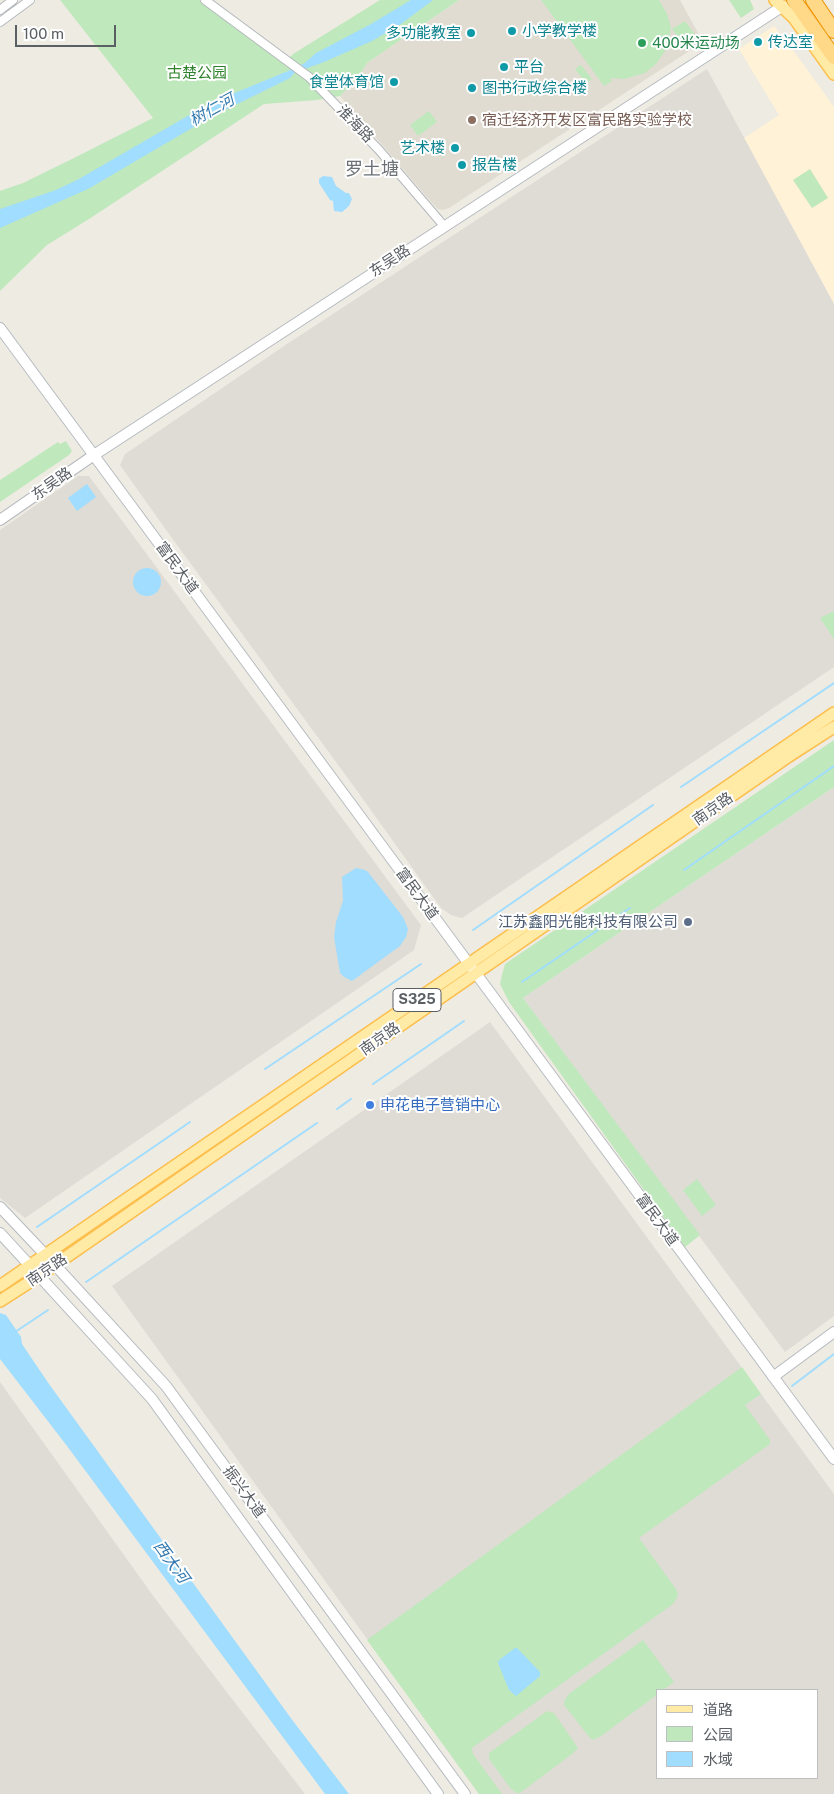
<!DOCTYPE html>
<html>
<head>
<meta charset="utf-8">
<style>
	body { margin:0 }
	#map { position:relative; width:834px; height:1794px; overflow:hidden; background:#eeebe2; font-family:"Public Sans","Noto Sans SC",sans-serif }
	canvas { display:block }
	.legend { position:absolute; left:656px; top:1689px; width:162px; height:90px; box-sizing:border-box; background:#fff; border:1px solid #bdbfc1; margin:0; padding:6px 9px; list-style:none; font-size:15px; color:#5a5f64 }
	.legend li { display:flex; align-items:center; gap:10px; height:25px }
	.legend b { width:25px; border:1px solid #bdbfc1 }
	.scale { position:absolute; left:15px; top:25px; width:101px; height:22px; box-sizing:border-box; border:2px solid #5a5f64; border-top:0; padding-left:6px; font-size:15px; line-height:18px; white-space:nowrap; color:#5a5f64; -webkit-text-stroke:4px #fff; paint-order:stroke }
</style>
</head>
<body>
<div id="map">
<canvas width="834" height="1794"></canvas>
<ul class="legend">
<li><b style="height:6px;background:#ffeaa6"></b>道路</li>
<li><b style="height:14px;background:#bfe8bc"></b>公园</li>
<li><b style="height:14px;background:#a1ddff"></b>水域</li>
</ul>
<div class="scale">100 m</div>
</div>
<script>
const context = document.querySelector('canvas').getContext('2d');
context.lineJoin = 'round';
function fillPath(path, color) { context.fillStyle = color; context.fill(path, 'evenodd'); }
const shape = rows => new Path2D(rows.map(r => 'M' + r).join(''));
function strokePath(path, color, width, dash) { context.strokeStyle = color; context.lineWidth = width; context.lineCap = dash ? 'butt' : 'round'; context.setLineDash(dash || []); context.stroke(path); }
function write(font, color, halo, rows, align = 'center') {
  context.font = font + ' "Public Sans","Noto Sans SC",sans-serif'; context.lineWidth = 4; context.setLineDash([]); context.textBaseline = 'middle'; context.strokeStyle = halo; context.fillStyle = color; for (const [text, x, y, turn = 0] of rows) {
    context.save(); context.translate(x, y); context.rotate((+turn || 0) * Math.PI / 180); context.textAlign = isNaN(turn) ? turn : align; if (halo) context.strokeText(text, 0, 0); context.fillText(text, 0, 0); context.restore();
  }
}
fillPath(shape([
	[774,26,798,57,834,107,834,304,744,138,779,115,739,49]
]), '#fff2d6');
fillPath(shape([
	[707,69,834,304,834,667,462,918,451,915,441,908,355,788,169,534,120,465,125,454,287,344],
	[78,476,89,476,421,925,414,950,25,1218,0,1198,0,530],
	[834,787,834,1316,785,1352,523,998],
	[490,1022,834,1494,834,1794,479,1794,112,1286],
	[658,1690,818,1690,818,1778,658,1778],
	[0,1382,154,1597,305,1794,0,1794]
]), '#dfdcd6');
fillPath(shape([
	[459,0,680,0,703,42,449,208,443,210,438,209,432,203,340,96,361,73,367,63]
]), '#e1dcd2');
fillPath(shape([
	[60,0,201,0,286,61,293,54,380,0,459,0,367,63,361,73,340,96,317,100,264,104,89,219,47,245,0,291,0,191,23,183,72,159,153,118],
	[541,0,659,0,667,14,671,27,668,47,656,64,645,73,624,79,610,78,612,81,604,86],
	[729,0,750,0,754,9,741,18],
	[685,21,699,40,687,49,672,29],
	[581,65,592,79,586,83,575,69],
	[429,111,437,122,418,136,410,125],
	[810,169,828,198,812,208,793,180],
	[66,441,72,451,69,455,0,502,0,480,58,442,60,444],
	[834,611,834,639,820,618],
	[834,740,834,787,523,998,700,1235,685,1247,509,1002,500,984,502,975,505,964],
	[697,1179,716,1205,702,1216,683,1190],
	[742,1367,761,1394,745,1405,770,1440,770,1444,639,1538,676,1589,678,1594,677,1598,673,1604,472,1748,473,1754,502,1794,479,1794,367,1640],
	[643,1640,674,1682,663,1690,658,1690,658,1694,601,1736,593,1740,590,1738,564,1705,565,1699,570,1693],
	[547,1711,554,1713,578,1748,572,1754,520,1793,517,1793,511,1789,489,1759,489,1753]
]), '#bfe8bc');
fillPath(shape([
	[411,0,433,0,401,24,372,41,324,62,294,73,290,78,209,118,88,189,0,228,0,209,56,190,79,179,198,110,237,92,288,71,305,63,316,53,371,24],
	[323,176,332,177,336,186,346,193,349,193,352,199,349,206,342,212,334,211,333,201,330,200,319,183,319,179],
	[87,484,96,497,77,511,68,498],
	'133 582a14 14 0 1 1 28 0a14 14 0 1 1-28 0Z',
	[356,868,365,870,368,872,403,917,408,929,406,937,400,946,352,981,344,977,340,973,334,937,336,922,343,901,342,877],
	[0,1313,6,1315,21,1337,22,1344,49,1384,293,1721,349,1794,325,1794,67,1446,0,1359],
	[515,1648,517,1648,540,1672,540,1676,516,1696,509,1690,498,1663,499,1660]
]), '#a1ddff');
strokePath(shape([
	[681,787,834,683],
	[684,870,834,766],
	[473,930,653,805],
	[522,982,630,908],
	[265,1069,421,964],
	[373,1084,464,1021],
	[337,1109,351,1099],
	[37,1227,190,1122],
	[86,1282,317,1123],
	[15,1332,48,1310],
	[792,1386,834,1354]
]), '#a1ddff', 2);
const street = shape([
	[205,0,309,77,379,150,444,226],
	[0,10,13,0],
	[0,22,30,0]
]);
const secondary = shape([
	[0,328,834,1459],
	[0,520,94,455,783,6],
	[0,1207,55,1265,166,1386,465,1794],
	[0,1233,152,1399,438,1794],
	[773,1377,834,1332]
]);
const primary = shape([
	[775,0,794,18,834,74],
	[0,1286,834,713],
	[0,1301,39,1276,789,756,834,727]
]);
const highway = shape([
	[794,0,834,57],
	[813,0,834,31]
]);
strokePath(street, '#b5b9bd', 10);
strokePath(secondary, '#b5bac0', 12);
strokePath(primary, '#fdbe4c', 14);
strokePath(highway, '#f09300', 16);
strokePath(street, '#fff', 8);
strokePath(secondary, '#fff', 10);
strokePath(primary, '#ffeaa6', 11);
strokePath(highway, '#ffd888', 14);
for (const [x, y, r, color] of [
	[512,31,5,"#0f9aa8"],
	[471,33,5,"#0f9aa8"],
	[758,42,5,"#0f9aa8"],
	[642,43,5,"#2e9e5b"],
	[504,67,5,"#0f9aa8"],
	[394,82,5,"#0f9aa8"],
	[472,88,5,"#0f9aa8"],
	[472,120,5,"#8d6e63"],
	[455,148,5,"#0f9aa8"],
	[462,165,5,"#0f9aa8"],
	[688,922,5,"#5c6f8a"],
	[370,1105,5,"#3f7fe0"]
]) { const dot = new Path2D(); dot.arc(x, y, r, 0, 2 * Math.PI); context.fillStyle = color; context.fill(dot); strokePath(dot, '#fff', 2); }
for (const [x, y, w] of [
	[417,1000,48]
]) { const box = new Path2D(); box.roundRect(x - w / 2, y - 11.5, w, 23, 4); context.fillStyle = '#fff'; context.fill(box); strokePath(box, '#5a5f64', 1); }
write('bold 14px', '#5a5f64', null, [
	["S325",417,1000]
]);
write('15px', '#0d838f', '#fff', [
	["小学教学楼",522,31],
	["多功能教室",461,33,"right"],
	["传达室",768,42],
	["平台",514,67],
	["食堂体育馆",384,82,"right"],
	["图书行政综合楼",482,88],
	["艺术楼",445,148,"right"],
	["报告楼",472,165]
], 'left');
write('15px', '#27864d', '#fff', [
	["400米运动场",652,43]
], 'left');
write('15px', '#2f822c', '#fff', [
	["古楚公园",197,73]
]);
write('15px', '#785e54', '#fff', [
	["宿迁经济开发区富民路实验学校",482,120]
], 'left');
write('15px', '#5a5f64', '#fff', [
	["淮海路",355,124,46],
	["东吴路",390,261,-33],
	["东吴路",52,484,-35],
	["富民大道",177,568,54],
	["南京路",713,809,-35],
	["富民大道",417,894,54],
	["南京路",380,1039,-35],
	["富民大道",657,1220,54],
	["南京路",47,1270,-34],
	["振兴大道",244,1492,54]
]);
write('15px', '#4e5e75', '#fff', [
	["江苏鑫阳光能科技有限公司",678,922]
], 'right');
write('15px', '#366cbe', '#fff', [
	["申花电子营销中心",380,1105]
], 'left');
write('italic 16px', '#347ab0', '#fff', [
	["树仁河",212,110,-29],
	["西大河",171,1562,54]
]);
write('18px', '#6b7176', '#fff', [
	["罗土塘",372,169]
]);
</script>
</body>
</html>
